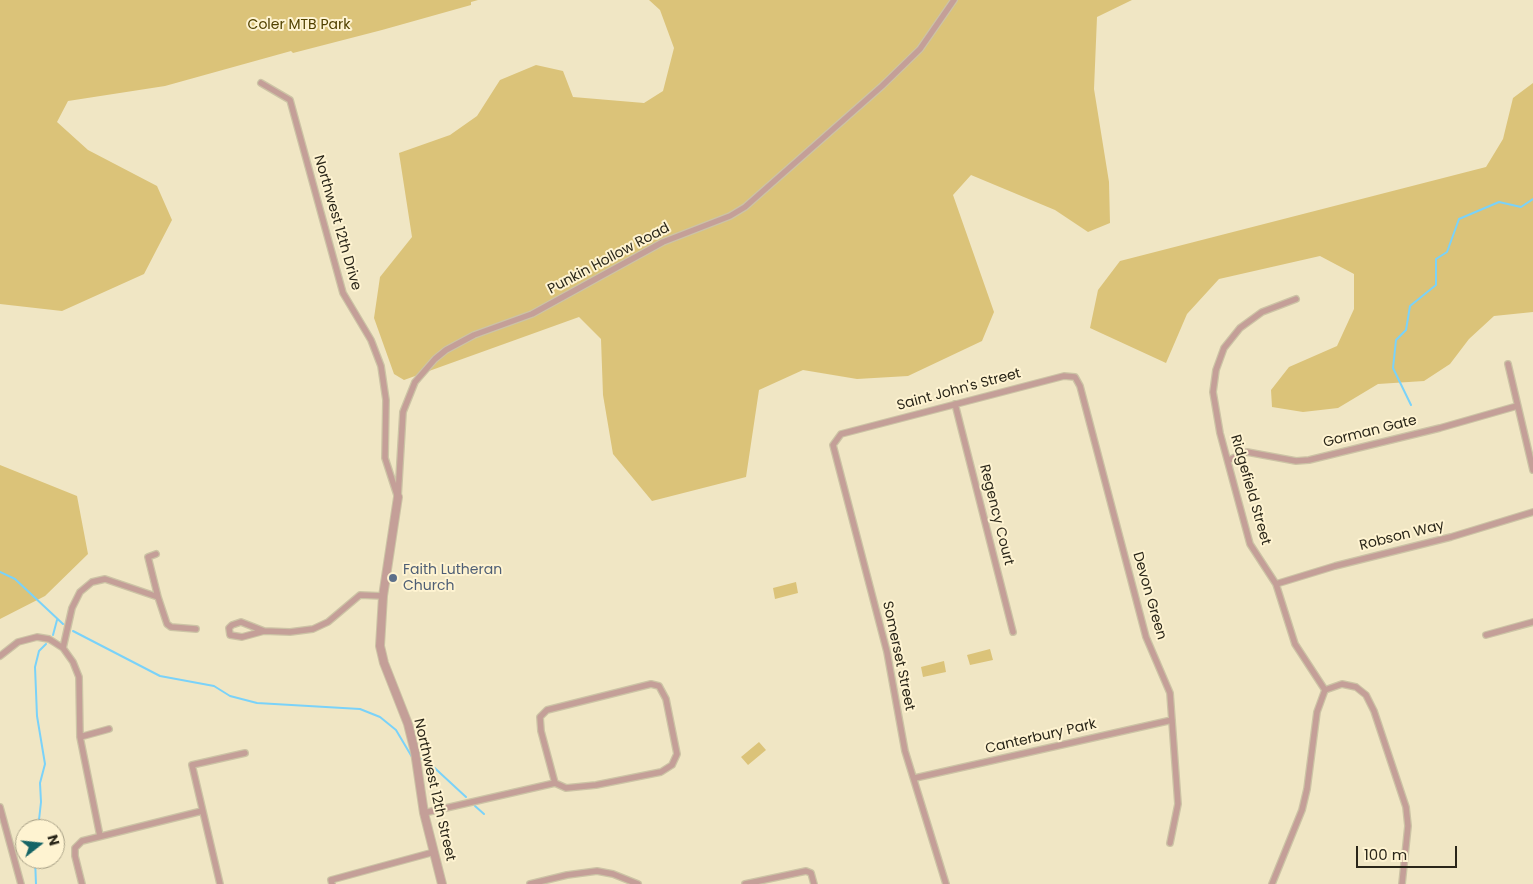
<!DOCTYPE html>
<html>
<head>
<meta charset="utf-8">
<style>
	body { margin:0 }
	#map { position:relative; width:1533px; height:884px; overflow:hidden; background:#f0e6c4; font-family:Poppins,sans-serif }
	canvas { display:block }
	.north { position:absolute; left:15px; top:819px; width:50px; height:50px; box-sizing:border-box; background:#fef3d1; border:1px solid #a9a187; border-radius:50%; rotate:74deg; font-size:14px; font-weight:700; line-height:20px; text-align:center; color:#2a2619 }
	.north::after { content:''; display:block; margin:auto; width:18px; height:22px; background:#156465; clip-path:polygon(50% 0,100% 100%,50% 72%,0 100%) }
	.scale { position:absolute; left:1356px; top:846px; width:101px; height:22px; box-sizing:border-box; border:2px solid #2a2619; border-top:0; padding-left:6px; font-size:15px; line-height:18px; white-space:nowrap; color:#2a2619; -webkit-text-stroke:4px #fef3d1; paint-order:stroke }
</style>
</head>
<body>
<div id="map">
<canvas width="1533" height="884"></canvas>
<div class="north">N</div>
<div class="scale">100 m</div>
</div>
<script>
const context = document.querySelector('canvas').getContext('2d');
context.lineJoin = 'round';
function fillPath(path, color) { context.fillStyle = color; context.fill(path, 'evenodd'); }
const shape = rows => new Path2D(rows.map(r => 'M' + r).join(''));
function strokePath(path, color, width, dash) { context.strokeStyle = color; context.lineWidth = width; context.lineCap = dash ? 'butt' : 'round'; context.setLineDash(dash || []); context.stroke(path); }
function write(font, color, halo, rows, align = 'center') {
  context.font = font + ' Poppins,sans-serif'; context.lineWidth = 4; context.setLineDash([]); context.textBaseline = 'middle'; context.strokeStyle = halo; context.fillStyle = color; for (const [text, x, y, turn = 0] of rows) {
    context.save(); context.translate(x, y); context.rotate((+turn || 0) * Math.PI / 180); context.textAlign = isNaN(turn) ? turn : align; if (halo) context.strokeText(text, 0, 0); context.fillText(text, 0, 0); context.restore();
  }
}
fillPath(shape([
	[0,0,478,0,471,2,471,5,382,30,293,53,291,51,165,86,68,101,57,122,88,150,157,186,172,220,144,274,62,311,0,304],
	[649,0,1132,0,1097,17,1094,89,1109,182,1110,223,1088,232,1055,210,971,175,953,195,994,312,982,341,908,376,857,379,803,370,759,390,746,477,652,501,613,454,603,395,601,339,579,317,404,380,394,374,374,318,380,277,412,237,399,153,450,135,477,116,500,80,536,65,563,71,573,97,644,103,663,91,674,48,660,10],
	[1533,83,1533,312,1494,316,1469,339,1450,364,1424,381,1378,384,1338,408,1303,412,1272,407,1271,390,1289,367,1337,346,1354,309,1354,274,1320,256,1219,279,1187,314,1166,363,1090,328,1098,290,1120,261,1486,167,1503,139,1513,98],
	[0,465,77,496,88,554,45,596,0,619],
	[796,582,798,593,775,599,773,588],
	[990,649,993,660,970,665,967,655],
	[944,661,946,672,923,677,921,667],
	[759,742,766,750,748,765,741,757]
]), '#dbc379');
strokePath(shape([
	[1411,405,1393,368,1396,340,1406,330,1410,306,1436,285,1436,259,1447,252,1459,219,1499,202,1521,207,1533,199],
	[0,572,15,579,63,624],
	[73,631,160,676,214,686,230,696,257,703,360,709,380,717,396,730,412,757],
	[53,635,57,620],
	[422,759,426,760,466,797],
	[475,806,484,814],
	[38,829,41,802,40,783,45,764,37,716,35,667,39,651,46,644],
	[35,859,36,884]
]), '#7ad2f9', 2);
const minor = shape([
	[261,83,290,100,343,293,371,340,381,366,386,400,385,458,397,495],
	[1296,299,1262,312,1240,328,1224,348,1216,370,1213,392,1220,433,1250,544,1276,584,1295,644,1325,690],
	[1508,364,1533,470],
	[955,404,1013,632],
	[1229,460,1247,452,1296,461,1309,460,1440,428,1517,406],
	[398,497,403,412,415,382,435,359,446,350,474,335,532,314,663,242,730,216,745,207,882,86,920,49,954,0],
	[156,554,148,557,158,597],
	[1276,584,1335,566,1451,537,1533,512],
	[264,631,241,622,232,625,229,628,230,635,242,637,264,631,290,632,313,629,328,622,360,595,383,596],
	[1486,635,1533,622],
	[0,656,18,642,37,637,49,639,63,648],
	[651,684,659,686,666,699,677,754,672,765,661,772,596,785,566,788,555,783,541,731,540,717,547,710,651,684],
	[1325,690,1342,684,1356,687,1366,695,1374,711,1406,807,1408,826,1402,884],
	[80,737,109,729],
	[915,778,1172,720],
	[0,807,21,884],
	[424,813,555,783],
	[100,836,80,737,79,677,73,662,63,648,72,608,80,592,92,582,105,579,158,597,167,624,171,627,196,629],
	[82,884,75,856,75,848,82,841,202,811],
	[220,884,192,765,245,753],
	[332,884,331,880,434,852],
	[530,884,567,875,597,871,613,874,638,884],
	[745,884,806,871,811,873,814,884],
	[946,884,905,751,887,652,833,445,841,434,1064,376,1075,377,1080,386,1146,637,1170,693,1178,804,1170,843],
	[1272,884,1302,810,1307,789,1317,712,1325,690]
]);
const tertiary = shape([
	[398,497,383,596,380,646,384,663,408,724,415,752,424,813,442,884]
]);
strokePath(minor, '#ccc3a5', 8);
strokePath(tertiary, '#ccc3a5', 10);
strokePath(minor, '#c49f98', 5.5);
strokePath(tertiary, '#c49f98', 8);
for (const [x, y, r, color] of [
	[393,578,5,"#5c6f8a"]
]) { const dot = new Path2D(); dot.arc(x, y, r, 0, 2 * Math.PI); context.fillStyle = color; context.fill(dot); strokePath(dot, '#fef3d1', 2); }
write('14px', '#514100', '#fef3d1', [
	["Coler MTB Park",299,25]
]);
write('14px', '#2a2619', '#fef3d1', [
	["Northwest 12th Drive",337,223,74],
	["Punkin Hollow Road",609,259,-28],
	["Saint John's Street",959,390,-15],
	["Gorman Gate",1370,432,-14],
	["Ridgefield Street",1250,490,74],
	["Regency Court",996,515,76],
	["Robson Way",1402,536,-14],
	["Devon Green",1149,596,74],
	["Somerset Street",898,656,78],
	["Canterbury Park",1041,737,-13],
	["Northwest 12th Street",434,790,77]
]);
write('14px', '#4e5e75', '#fef3d1', [
	["Faith Lutheran",403,570],
	["Church",403,586]
], 'left');
</script>
</body>
</html>
